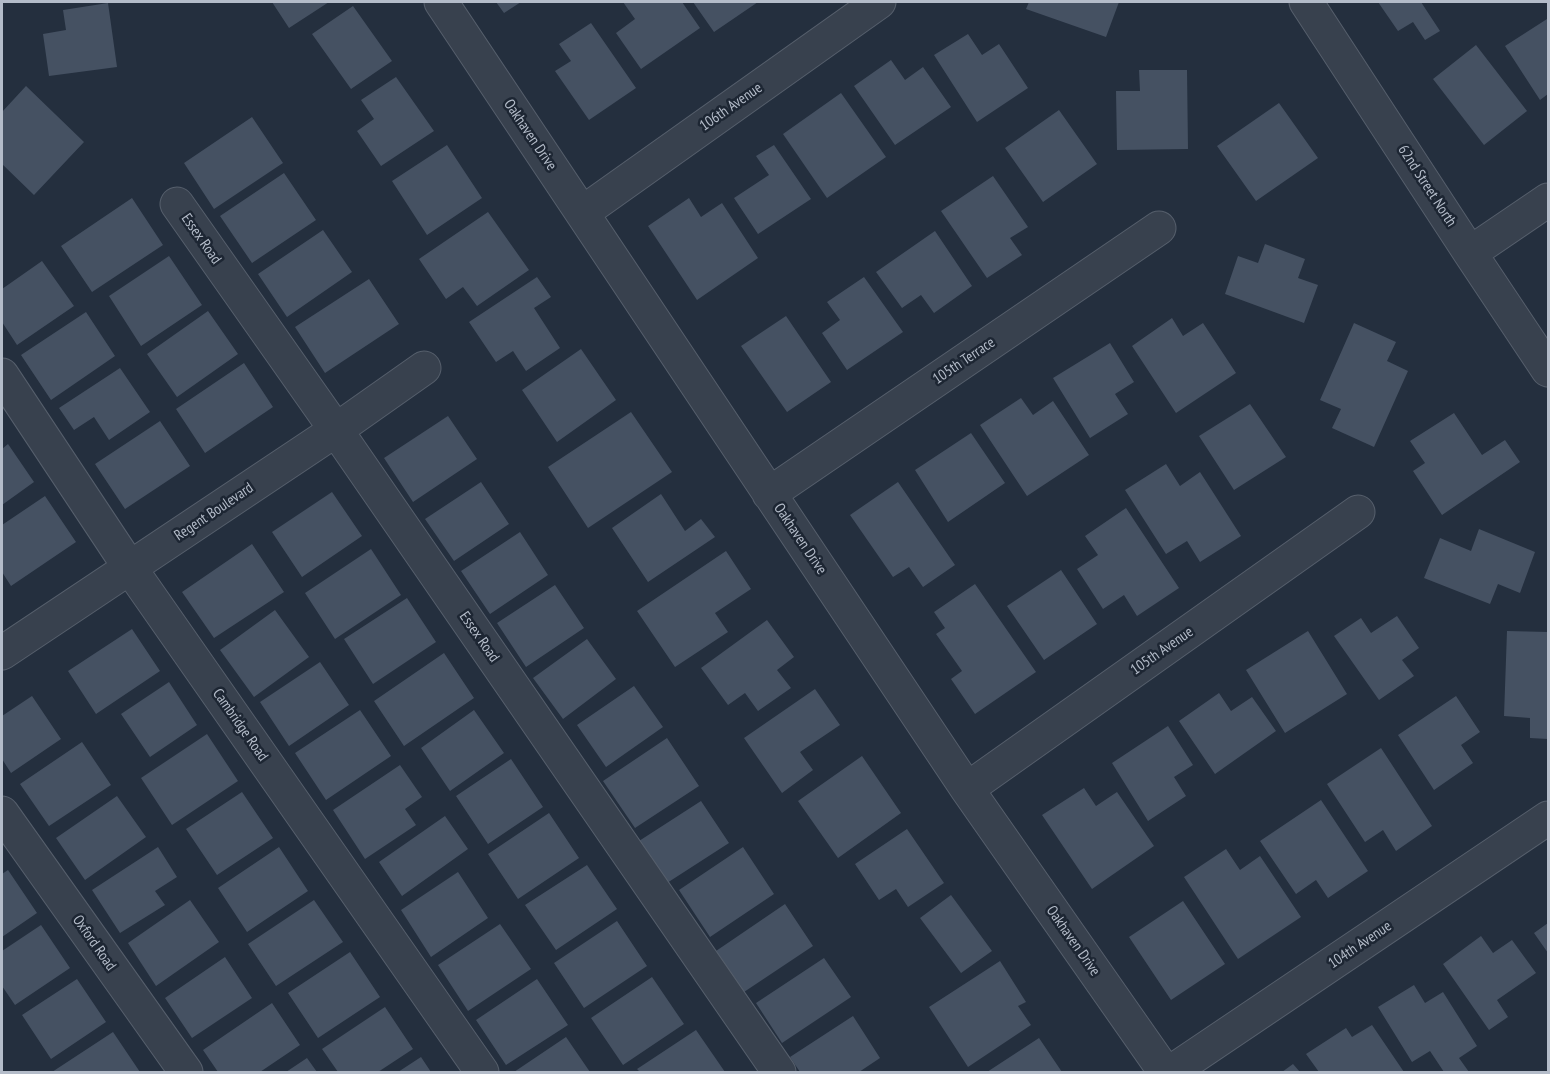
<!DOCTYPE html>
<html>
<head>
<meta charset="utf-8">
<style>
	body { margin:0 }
	#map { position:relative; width:1550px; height:1074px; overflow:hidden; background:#242f3e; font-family:"PT Sans Narrow",sans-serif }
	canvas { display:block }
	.frame { position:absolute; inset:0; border:3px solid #b4bcc9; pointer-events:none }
</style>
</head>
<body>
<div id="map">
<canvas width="1550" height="1074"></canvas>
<div class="frame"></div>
</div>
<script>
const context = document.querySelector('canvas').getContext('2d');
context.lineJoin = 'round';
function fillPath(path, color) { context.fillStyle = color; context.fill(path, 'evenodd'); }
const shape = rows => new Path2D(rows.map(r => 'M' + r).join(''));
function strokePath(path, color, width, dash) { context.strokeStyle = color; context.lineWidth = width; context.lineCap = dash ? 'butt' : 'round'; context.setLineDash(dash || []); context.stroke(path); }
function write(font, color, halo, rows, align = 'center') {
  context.font = font + ' "PT Sans Narrow",sans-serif'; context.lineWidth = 5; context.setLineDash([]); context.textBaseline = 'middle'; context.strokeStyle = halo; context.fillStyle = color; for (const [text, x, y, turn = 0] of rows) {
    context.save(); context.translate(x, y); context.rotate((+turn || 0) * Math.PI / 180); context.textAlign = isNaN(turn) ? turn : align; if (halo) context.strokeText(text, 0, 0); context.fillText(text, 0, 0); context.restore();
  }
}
fillPath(shape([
	[272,2,329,2,289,28],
	[496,2,521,2,504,13],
	[623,2,682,2,700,28,641,69,616,33,635,19],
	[693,2,758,2,714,32],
	[1029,2,1119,2,1106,37,1026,9],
	[1378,2,1421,2,1440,31,1425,40,1413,22,1398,31],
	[108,3,117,67,49,76,43,34,66,30,63,10],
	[353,6,392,61,351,89,312,34],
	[1547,19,1548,22,1548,94,1540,100,1505,46],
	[591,23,636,88,589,120,555,71,571,61,559,44],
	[968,34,982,55,999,44,1028,88,977,122,934,55],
	[1476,45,1527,111,1484,145,1433,79],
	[891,60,905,80,923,67,951,107,895,145,854,86],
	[1139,70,1187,70,1188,149,1117,150,1116,91,1140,91],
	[396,77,434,131,381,166,357,131,374,119,361,100],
	[26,86,84,142,34,195,2,164,2,112],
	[841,93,886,157,827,198,783,134],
	[1279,103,1318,158,1256,201,1217,146],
	[1059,110,1097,164,1043,202,1005,148],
	[252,117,283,163,214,209,184,163],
	[447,145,482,198,427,235,392,181],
	[774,145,811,199,758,234,734,198,769,175,756,156],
	[284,173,316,220,252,263,220,216],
	[993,176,1028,227,1010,238,1022,255,987,278,941,211],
	[132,198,163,245,92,292,61,246],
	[689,198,701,217,722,203,758,258,697,300,648,226],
	[488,212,529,270,477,306,463,287,446,299,419,259],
	[323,230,352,272,287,317,258,274],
	[935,231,972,286,934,313,921,295,902,308,876,272],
	[1265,244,1305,259,1298,278,1318,285,1304,323,1225,294,1238,256,1258,263],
	[169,256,202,305,141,346,109,296],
	[42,261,74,306,17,345,2,322,2,289],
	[537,277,551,297,534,308,560,348,526,371,513,351,496,362,469,322],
	[864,277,903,332,847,370,822,333,840,320,827,302],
	[369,279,399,324,325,373,295,327],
	[208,311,238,354,177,397,147,354],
	[86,312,115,356,51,400,21,355],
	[786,316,831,382,787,412,741,346],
	[1172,318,1183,336,1203,323,1236,373,1176,413,1132,346],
	[1354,323,1396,342,1387,361,1408,371,1374,447,1332,428,1341,409,1320,400],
	[1110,343,1134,382,1115,394,1128,414,1090,438,1053,378],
	[581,349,616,400,557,442,522,390],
	[244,363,273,407,205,453,176,409],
	[120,368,150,412,109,440,94,417,74,430,59,408],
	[1021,398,1033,415,1053,401,1089,455,1027,496,980,425],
	[1250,404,1286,457,1234,490,1199,436],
	[631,412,672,472,588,528,548,467],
	[1454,413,1482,455,1505,440,1520,462,1442,515,1413,471,1425,463,1410,441],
	[448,416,477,459,413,502,384,458],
	[160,421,190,466,125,509,95,464],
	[971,433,1005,483,948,522,915,470],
	[8,444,34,482,2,505,2,449],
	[1166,464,1180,486,1200,472,1241,536,1200,562,1187,541,1166,554,1125,490],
	[481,482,509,524,454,561,425,519],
	[898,482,955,565,923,587,909,567,893,577,850,515],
	[332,492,362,536,302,577,272,532],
	[661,494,685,531,701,519,715,537,648,582,612,528],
	[45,496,76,542,11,586,2,572,2,525],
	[1126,508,1179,588,1137,616,1124,595,1103,609,1077,569,1098,555,1085,536],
	[1479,529,1535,552,1520,593,1498,584,1490,604,1424,578,1440,538,1471,551],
	[520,532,548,575,490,614,461,571],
	[252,544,284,592,214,638,182,592],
	[371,549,401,595,335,639,305,593],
	[726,551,751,589,715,613,728,632,675,667,637,611],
	[1061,570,1097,624,1044,660,1007,606],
	[975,584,1036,672,975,714,951,679,962,671,936,634,945,628,934,612],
	[555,585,584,628,526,667,497,623],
	[407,598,436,642,373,684,344,639],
	[275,610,309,657,254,697,220,650],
	[1397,616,1419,648,1402,660,1414,676,1379,700,1334,636,1361,618,1371,633],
	[767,620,794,657,777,670,791,688,758,711,745,693,728,705,701,668],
	[132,629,160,671,96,714,68,671],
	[1308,631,1347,694,1285,733,1246,670],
	[1507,631,1548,632,1548,739,1530,738,1530,718,1504,716],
	[587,639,616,679,563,719,533,678],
	[444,653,474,698,404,746,374,701],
	[320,662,349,705,289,746,260,702],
	[169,682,197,725,150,757,121,714],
	[634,686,663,727,606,767,577,725],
	[815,689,840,725,800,752,813,770,782,793,744,738],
	[1219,693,1231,711,1252,697,1276,731,1215,774,1179,721],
	[32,696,61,739,11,773,2,759,2,716],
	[1456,696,1480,732,1461,745,1473,763,1434,790,1398,735],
	[360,710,391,756,326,800,295,753],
	[474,710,504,753,450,791,421,748],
	[1168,726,1193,765,1174,777,1186,796,1148,821,1112,763],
	[207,734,238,781,172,825,141,778],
	[667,738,699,786,635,828,603,781],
	[82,742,111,785,49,826,20,784],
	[1381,748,1432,826,1396,851,1383,830,1365,842,1327,784],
	[862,756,901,813,838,858,798,801],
	[511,759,543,807,488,844,456,796],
	[400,765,422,797,405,809,416,825,365,859,333,810],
	[1084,788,1096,806,1117,792,1154,846,1092,889,1042,815],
	[242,792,273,838,217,875,186,829],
	[117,796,146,837,85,880,56,838],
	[1321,800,1368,871,1328,898,1316,880,1296,894,1260,841],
	[701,801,729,843,667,883,639,841],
	[549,813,579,858,518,899,488,854],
	[445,816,468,849,402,896,379,862],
	[907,829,944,883,908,907,896,889,879,900,855,864],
	[158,847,177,877,155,891,165,905,120,933,92,890],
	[279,847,308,891,247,932,218,888],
	[743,847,774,894,710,937,679,890],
	[1226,849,1240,870,1260,856,1301,917,1238,959,1184,877],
	[587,865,617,909,556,950,525,905],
	[8,870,37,913,2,937,2,874],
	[458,872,488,918,431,957,401,910],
	[951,895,992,951,961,973,920,918],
	[190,900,219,942,156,986,128,943],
	[314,900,343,942,276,986,248,944],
	[1183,901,1225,964,1171,1000,1129,937],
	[785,904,813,946,744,992,716,951],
	[617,921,647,966,584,1008,554,963],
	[1548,923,1548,953,1534,933],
	[500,924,531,969,468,1011,438,965],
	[41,925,70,968,15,1005,2,986,2,951],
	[1481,936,1493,953,1512,940,1536,973,1497,1000,1508,1017,1489,1030,1443,964],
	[350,952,380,997,318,1038,288,993],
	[225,957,252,998,192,1038,165,998],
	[824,958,851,997,782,1043,756,1003],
	[1000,961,1026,1002,1018,1006,1031,1025,968,1067,929,1007],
	[652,977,684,1024,623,1065,591,1018],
	[77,979,106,1022,51,1059,22,1015],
	[537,979,568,1025,506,1065,476,1020],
	[1414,985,1425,1003,1443,992,1477,1046,1459,1058,1469,1072,1444,1072,1430,1051,1412,1062,1378,1007],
	[272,1003,300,1045,260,1072,218,1072,203,1050],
	[385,1007,413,1049,378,1072,338,1072,322,1049],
	[853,1016,880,1058,859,1072,800,1072,790,1057],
	[1372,1025,1404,1072,1319,1072,1306,1054,1346,1028,1352,1037],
	[696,1030,725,1072,640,1072,637,1069],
	[113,1032,140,1072,52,1072],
	[566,1037,590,1072,514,1072],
	[1039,1038,1062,1072,987,1072],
	[421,1057,431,1072,398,1072],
	[307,1058,317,1072,286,1072],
	[1293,1064,1300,1072,1282,1072]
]), '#455162');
const minor = shape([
	[441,2,967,789,1165,1072],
	[1306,2,1470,253,1548,370],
	[177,204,336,430,779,1072],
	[582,213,879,2],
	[1470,253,1548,200],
	[2,375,130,568,482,1072],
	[769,494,1159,228],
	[2,653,336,430,424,368],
	[967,789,1358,512],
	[2,813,186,1072],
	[1171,1072,1548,818]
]);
strokePath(minor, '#565f6c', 35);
strokePath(minor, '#38414e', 33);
write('15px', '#b4bcc9', '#1d2633', [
	["106th Avenue",731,107,-35],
	["Oakhaven Drive",530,135,56],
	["62nd Street North",1427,186,57],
	["Essex Road",201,239,55],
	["105th Terrace",964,361,-34],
	["Regent Boulevard",214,512,-34],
	["Oakhaven Drive",800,539,56],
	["Essex Road",479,637,55],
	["105th Avenue",1162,651,-35],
	["Cambridge Road",240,725,55],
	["Oakhaven Drive",1073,941,55],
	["Oxford Road",94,943,55],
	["104th Avenue",1360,945,-34]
]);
</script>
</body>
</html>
